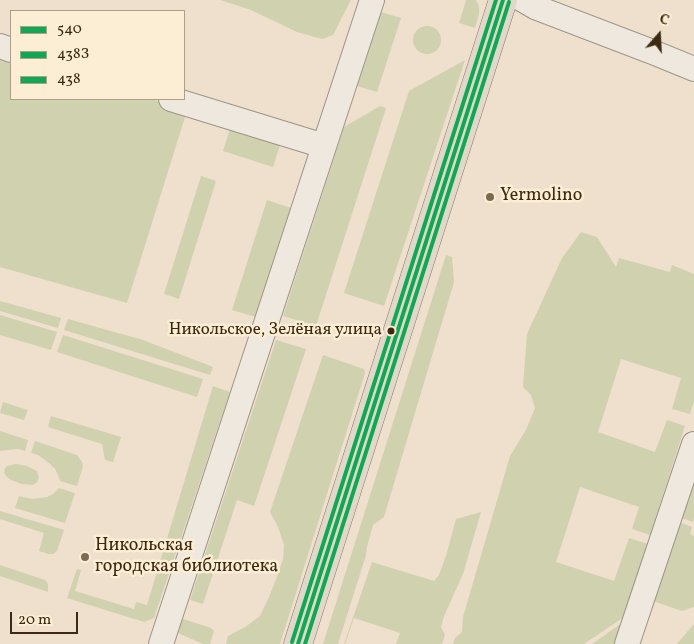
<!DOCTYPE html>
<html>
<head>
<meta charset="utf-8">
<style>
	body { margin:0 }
	#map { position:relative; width:694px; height:644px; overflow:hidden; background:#eee0cc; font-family:Vollkorn,serif }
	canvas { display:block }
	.legend { position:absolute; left:10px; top:10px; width:175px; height:90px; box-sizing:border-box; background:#fcedd5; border:1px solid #b09f87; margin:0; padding:6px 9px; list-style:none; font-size:15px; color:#3d2911 }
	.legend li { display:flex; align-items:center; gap:10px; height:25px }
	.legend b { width:25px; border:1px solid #b09f87 }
	.north { position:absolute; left:634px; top:10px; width:50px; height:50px; -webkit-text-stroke:4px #fcedd5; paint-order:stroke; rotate:19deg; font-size:14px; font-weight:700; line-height:20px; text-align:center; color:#3d2911 }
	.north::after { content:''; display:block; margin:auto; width:18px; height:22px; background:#3d2911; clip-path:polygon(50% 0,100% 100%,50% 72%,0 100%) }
	.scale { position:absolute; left:10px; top:612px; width:68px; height:22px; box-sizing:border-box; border:2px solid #3d2911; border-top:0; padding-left:6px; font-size:15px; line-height:18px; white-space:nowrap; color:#3d2911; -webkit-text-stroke:4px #fcedd5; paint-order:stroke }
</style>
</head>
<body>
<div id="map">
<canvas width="694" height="644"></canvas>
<ul class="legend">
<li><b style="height:6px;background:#10a855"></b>540</li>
<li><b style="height:6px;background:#10a855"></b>438З</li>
<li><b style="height:6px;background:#10a855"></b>438</li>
</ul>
<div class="north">С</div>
<div class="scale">20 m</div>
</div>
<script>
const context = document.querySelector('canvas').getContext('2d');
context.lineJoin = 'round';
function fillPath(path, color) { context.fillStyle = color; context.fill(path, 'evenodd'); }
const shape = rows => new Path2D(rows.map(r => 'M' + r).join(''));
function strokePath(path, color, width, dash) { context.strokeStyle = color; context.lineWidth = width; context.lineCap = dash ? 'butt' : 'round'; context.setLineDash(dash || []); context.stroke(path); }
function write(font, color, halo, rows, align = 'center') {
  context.font = font + ' Vollkorn,serif'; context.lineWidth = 5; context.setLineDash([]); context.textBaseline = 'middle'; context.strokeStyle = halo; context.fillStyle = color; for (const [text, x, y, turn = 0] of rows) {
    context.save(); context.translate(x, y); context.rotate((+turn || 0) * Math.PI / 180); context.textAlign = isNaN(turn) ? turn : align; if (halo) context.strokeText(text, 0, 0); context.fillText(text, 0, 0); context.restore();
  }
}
fillPath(shape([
	[220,0,351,0,333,35,322,39,297,32,251,10],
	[466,0,476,0,479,6,479,14,475,28,459,23],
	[381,12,401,18,377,92,357,86],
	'413 40a14 14 0 1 1 28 0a14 14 0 1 1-28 0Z',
	[0,54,11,57,11,99,150,99,186,109,185,117,127,303,0,267],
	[465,60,384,306,344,293,409,91],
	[380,106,386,108,316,326,283,316,344,127],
	[230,129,280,145,273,167,223,151],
	[201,176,216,181,179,299,164,294],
	[267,200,291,208,256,317,232,310],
	[581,232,597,237,616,267,619,258,670,272,672,265,694,274,694,401,690,414,672,409,681,378,621,359,598,432,655,452,667,420,685,426,650,535,632,529,639,507,580,487,556,562,614,581,629,538,648,544,624,617,584,644,453,644,455,638,462,632,463,617,510,456,526,430,535,408,531,395,523,387,527,334,562,258],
	[446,255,452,257,454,282,384,517,373,525,367,547,366,555,338,644,323,644],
	[0,301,61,318,58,328,0,311],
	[0,315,57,332,51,350,0,335],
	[68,319,143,340,213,367,210,375,64,330],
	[63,335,203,379,197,397,57,352],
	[276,340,306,349,254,506,237,500,203,604,190,600],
	[323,355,364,369,365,373,280,644,226,644,228,636,245,627,260,616,269,597,277,577,283,559,284,545,278,527,270,512],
	[213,386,230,392,154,618,144,622,67,598,77,569,81,570,75,591,134,609,136,602,147,605],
	[3,402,28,410,24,420,0,413],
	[51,416,121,437,113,462,105,460,102,444,48,427],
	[0,431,28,440,25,451,18,449,0,451],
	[35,441,77,455,82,462,83,466,77,486,60,481,58,475,55,469,50,464,38,455,31,453],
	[16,464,27,466,37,471,39,478,37,482,33,485,22,484,11,480,7,477,4,473,5,468,7,466],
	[694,467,694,519,693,522,678,517],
	[59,488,75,493,65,523,15,508,19,496,32,499,47,497,53,494],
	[0,511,64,530,57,551,53,554,48,554,39,551,44,533,0,519],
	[481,512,463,574,444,616,441,627,445,635,442,644,396,644,400,633,354,618,345,644,344,644,372,562,434,581,439,575,446,556,456,519],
	[676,521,692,527,690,534,694,536,694,607,682,611,650,600],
	[0,565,45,580,48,584,48,592,0,576],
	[180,618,211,628,214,631,210,644,203,644,180,634,177,632],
	[694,624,694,644,677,644,687,632],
	[619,625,622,627,617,644,592,644]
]), '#d0d1af');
const minor = shape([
	[523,0,535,7,650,51,694,69],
	[0,46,11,50],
	[171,99,324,146],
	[161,644,372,0],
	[627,644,694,444]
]);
const major = shape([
	[298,644,503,0]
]);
strokePath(minor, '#9e9486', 26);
strokePath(major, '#857b6d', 29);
strokePath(minor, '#efe8df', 24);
strokePath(major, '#e2d8c9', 28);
strokePath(shape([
	[298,644,503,0]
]), '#10a855', 4);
strokePath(shape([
	[305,644,509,2]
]), '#10a855', 4);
strokePath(shape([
	[292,642,496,0]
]), '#10a855', 4);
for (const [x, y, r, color] of [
	[490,197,5,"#7b6952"],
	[391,331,4.5,"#3d2911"],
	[85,557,5,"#7b6952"]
]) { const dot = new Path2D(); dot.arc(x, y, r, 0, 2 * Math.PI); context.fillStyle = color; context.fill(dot); strokePath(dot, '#fcedd5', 2); }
write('17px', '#3d2911', '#fcedd5', [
	["Никольское, Зелёная улица",382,331]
], 'right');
write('18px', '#3d2911', '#fcedd5', [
	["Yermolino",500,197],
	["Никольская",95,547],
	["городская библиотека",95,568]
], 'left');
</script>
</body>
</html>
